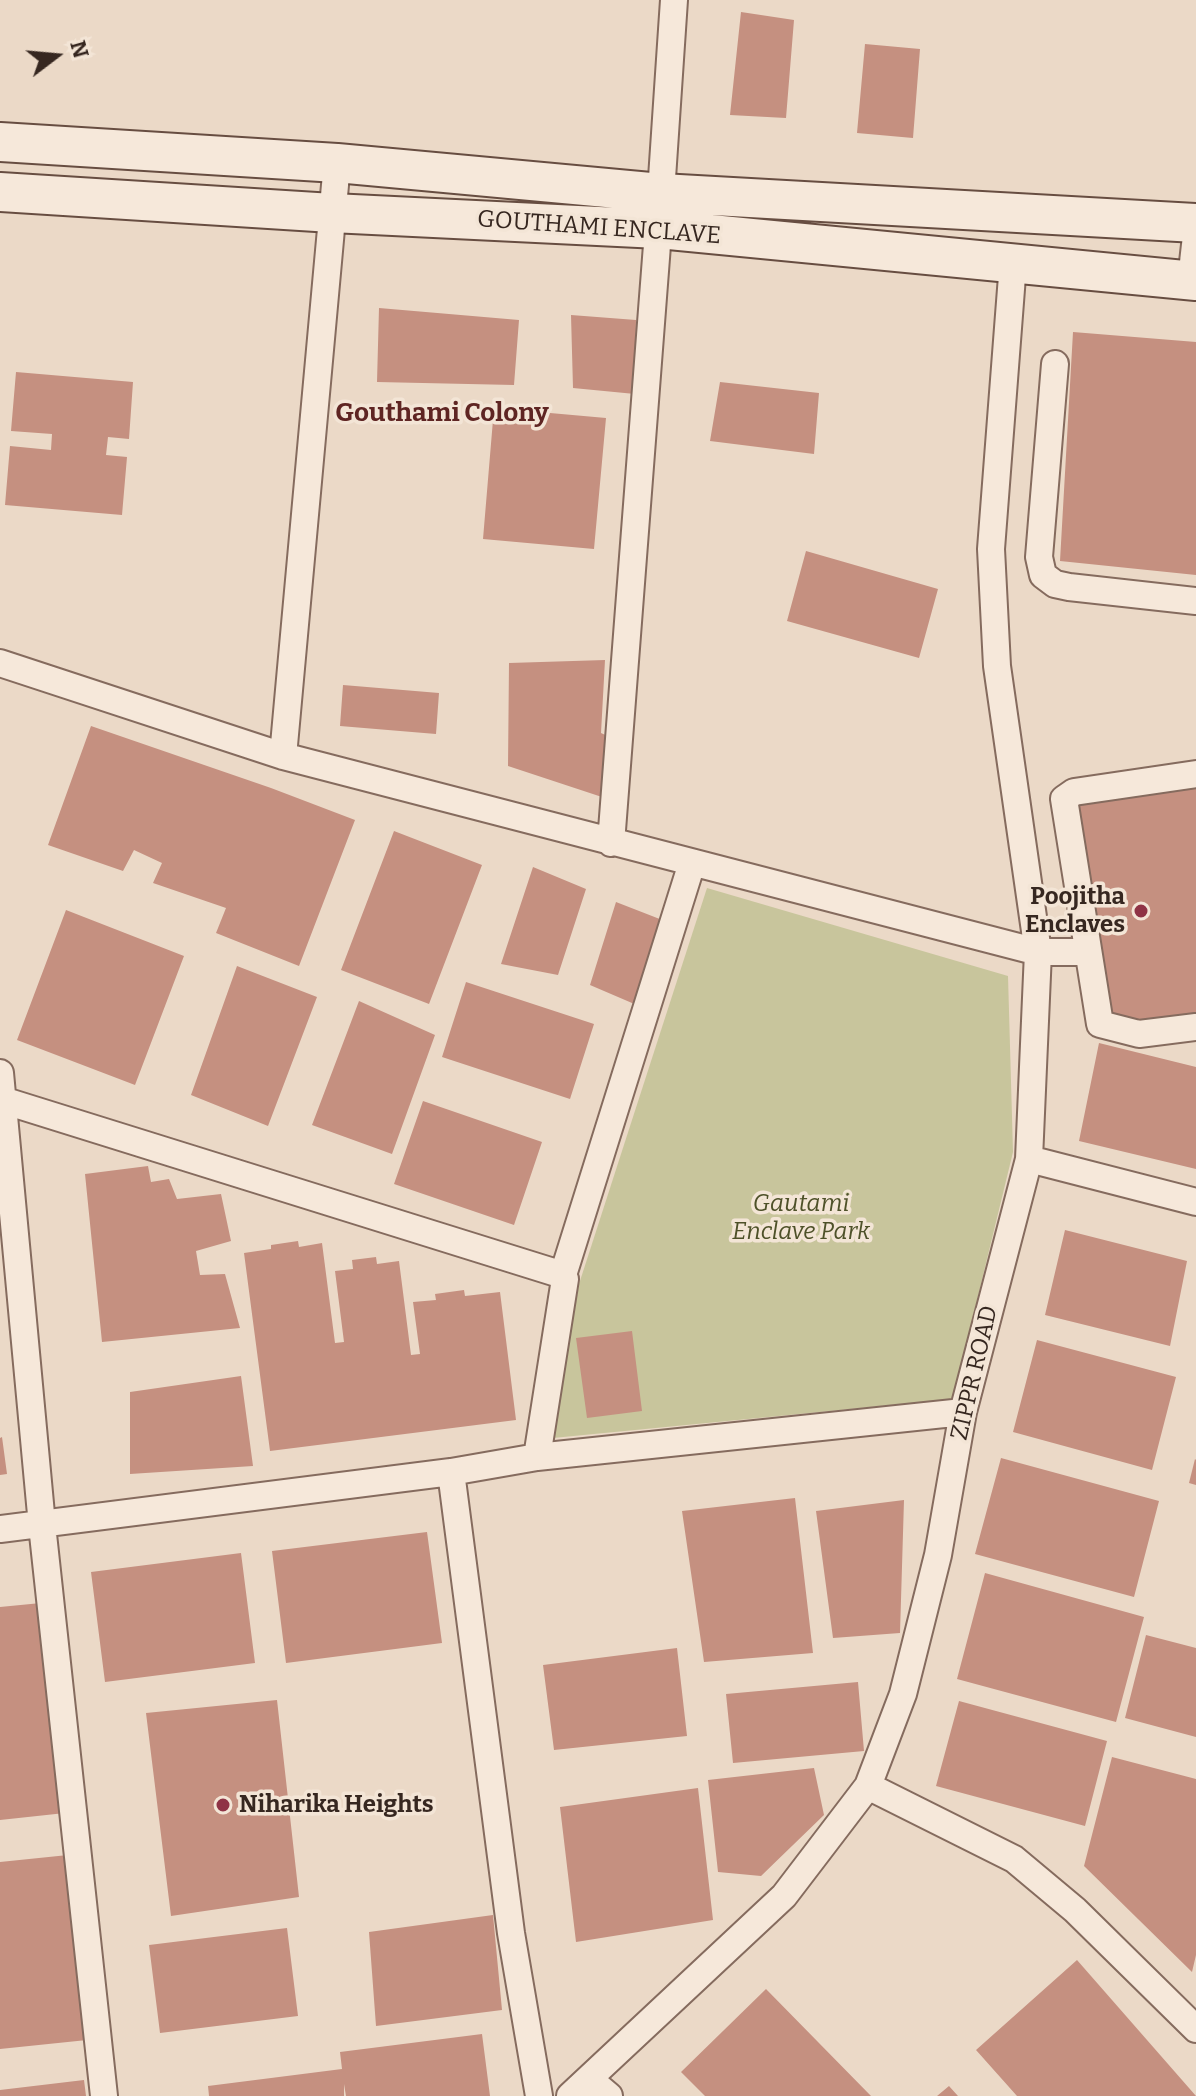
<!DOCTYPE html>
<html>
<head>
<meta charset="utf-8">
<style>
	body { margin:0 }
	#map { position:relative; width:1196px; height:2096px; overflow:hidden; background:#ebd9c7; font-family:Bitter,serif }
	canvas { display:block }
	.north { position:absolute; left:16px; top:16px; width:80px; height:80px; -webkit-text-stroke:6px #f3e5d6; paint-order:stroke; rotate:74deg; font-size:22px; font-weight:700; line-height:32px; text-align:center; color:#362720 }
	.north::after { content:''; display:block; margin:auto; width:28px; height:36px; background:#362720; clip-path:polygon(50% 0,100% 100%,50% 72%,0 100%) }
</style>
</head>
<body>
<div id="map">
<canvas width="1196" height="2096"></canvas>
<div class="north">N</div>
</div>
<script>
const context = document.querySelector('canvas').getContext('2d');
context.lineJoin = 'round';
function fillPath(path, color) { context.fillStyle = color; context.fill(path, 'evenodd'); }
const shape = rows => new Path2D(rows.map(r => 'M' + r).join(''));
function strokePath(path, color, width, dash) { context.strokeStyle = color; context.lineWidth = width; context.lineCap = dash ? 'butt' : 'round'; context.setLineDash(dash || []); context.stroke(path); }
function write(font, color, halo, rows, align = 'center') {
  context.font = font + ' Bitter,serif'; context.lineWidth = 7; context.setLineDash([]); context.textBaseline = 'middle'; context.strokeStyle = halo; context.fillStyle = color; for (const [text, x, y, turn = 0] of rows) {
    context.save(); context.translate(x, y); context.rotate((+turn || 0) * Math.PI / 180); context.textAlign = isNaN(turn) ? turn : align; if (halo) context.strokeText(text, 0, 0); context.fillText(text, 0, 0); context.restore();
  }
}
fillPath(shape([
	[707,888,1008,976,1013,1152,953,1399,553,1438,579,1284]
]), '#c8c59c');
fillPath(shape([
	[741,12,794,20,786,118,730,115],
	[865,44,920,49,913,138,857,133],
	[379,308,519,320,514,385,377,382],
	[571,315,636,320,635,394,573,388],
	[1073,332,1196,342,1196,575,1060,561],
	[16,372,133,382,129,439,108,437,106,455,127,457,122,515,5,505,10,446,51,450,52,434,11,431],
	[720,382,819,393,814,454,710,441],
	[494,408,606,418,594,549,483,539],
	[806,551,938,589,919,658,787,621],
	[605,660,601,733,614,739,608,799,508,766,509,663],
	[343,685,439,693,436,734,340,726],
	[91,726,271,788,355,820,299,966,216,933,226,908,153,883,162,863,134,850,123,871,48,845],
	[1196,786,1196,1023,1164,1028,1101,1019,1071,802],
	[394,831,482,865,429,1004,341,970],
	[533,867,586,889,558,975,501,964],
	[616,902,670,923,639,1006,590,985],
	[66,910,184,956,135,1085,17,1040],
	[237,966,317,997,268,1126,191,1095],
	[466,982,594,1024,570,1099,442,1057],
	[359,1001,435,1035,392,1154,312,1125],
	[1099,1043,1196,1067,1196,1169,1079,1141],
	[423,1101,542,1142,514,1225,394,1184],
	[148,1166,151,1182,169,1179,177,1199,221,1194,231,1241,196,1251,200,1275,225,1274,240,1328,102,1342,85,1174],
	[1065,1230,1187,1261,1170,1346,1045,1315],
	[298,1241,299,1247,322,1243,335,1343,344,1342,335,1271,353,1269,352,1260,376,1257,377,1264,399,1261,411,1355,420,1354,413,1302,436,1300,435,1294,464,1290,465,1296,500,1292,516,1420,270,1451,244,1253,271,1249,271,1245],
	[632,1331,642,1411,587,1418,576,1338],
	[1037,1340,1176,1377,1152,1470,1013,1432],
	[241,1376,253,1466,130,1474,130,1392],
	[2,1437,7,1474,0,1475,0,1438],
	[1001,1458,1159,1501,1134,1597,975,1554],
	[1195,1459,1196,1460,1196,1485,1189,1483],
	[795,1498,813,1653,704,1662,682,1511],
	[904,1500,900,1633,833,1638,816,1511],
	[427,1532,442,1643,286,1663,272,1551],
	[241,1553,255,1663,105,1682,91,1572],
	[985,1573,1144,1617,1116,1722,957,1679],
	[41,1603,65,1813,0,1820,0,1607],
	[1146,1635,1196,1648,1196,1737,1125,1718],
	[677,1648,687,1736,554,1750,543,1665],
	[858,1682,864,1751,733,1763,726,1694],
	[277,1700,299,1897,171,1916,146,1713],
	[959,1701,1107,1741,1085,1826,936,1786],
	[1112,1757,1196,1779,1196,1955,1192,1972,1084,1866],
	[814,1768,824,1815,761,1876,718,1872,708,1780],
	[698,1788,713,1920,576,1942,560,1807],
	[68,1855,87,2040,0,2049,0,1862],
	[493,1915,502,2010,376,2026,369,1932],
	[287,1928,298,2016,160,2033,149,1945],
	[1077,1960,1196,2096,1017,2096,976,2050],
	[766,1989,871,2096,705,2096,681,2072],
	[482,2034,490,2096,346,2096,344,2084,344,2096,209,2096,208,2086,342,2069,340,2052],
	[84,2080,86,2096,0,2096,0,2090],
	[949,2086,958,2096,937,2096]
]), '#c59080');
const street = shape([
	[1191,280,1196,236],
	[1055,364,1039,557,1043,575,1055,584,1069,587,1196,601],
	[0,663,283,756,1038,952,1087,952],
	[283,756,337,163],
	[1196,774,1074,792,1064,799,1100,1024,1139,1034,1196,1027],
	[611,843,661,193,674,0],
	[0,1073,42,1525,104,2096],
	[2,1100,563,1275],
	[1029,1159,1196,1202],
	[537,1457,565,1279,563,1275,692,863],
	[451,1472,511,1933,539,2096],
	[0,1529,451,1472,537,1457,963,1412],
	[868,1786,1014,1859,1075,1910,1196,2029],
	[589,2079,609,2096],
	[570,2096,784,1896,868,1786,903,1694,938,1555,963,1412,1029,1159,1038,952,997,666,991,549,1013,263]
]);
const secondary = shape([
	[0,142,337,163,661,193,1196,223],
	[0,192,332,213,659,229,1196,281]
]);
strokePath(street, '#856b5e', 30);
strokePath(secondary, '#674d41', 42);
strokePath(street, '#f6e8da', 26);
strokePath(secondary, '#f6e8da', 38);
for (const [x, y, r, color] of [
	[1141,911,8,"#8f3345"],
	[223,1805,8,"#8f3345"]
]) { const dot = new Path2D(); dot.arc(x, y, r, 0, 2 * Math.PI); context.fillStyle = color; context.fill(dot); strokePath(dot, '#f3e5d6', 3); }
write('24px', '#362720', '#f3e5d6', [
	["GOUTHAMI ENCLAVE",599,228,4],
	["ZIPPR ROAD",975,1373,-77]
]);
write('bold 24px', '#362720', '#f3e5d6', [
	["Poojitha",1125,897],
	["Enclaves",1125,925],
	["Niharika Heights",239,1805,"left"]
], 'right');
write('italic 24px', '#4e5129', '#f3e5d6', [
	["Gautami",801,1204],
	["Enclave Park",801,1232]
]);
write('bold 26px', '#5f2523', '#f3e5d6', [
	["Gouthami Colony",442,414]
]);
</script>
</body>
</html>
